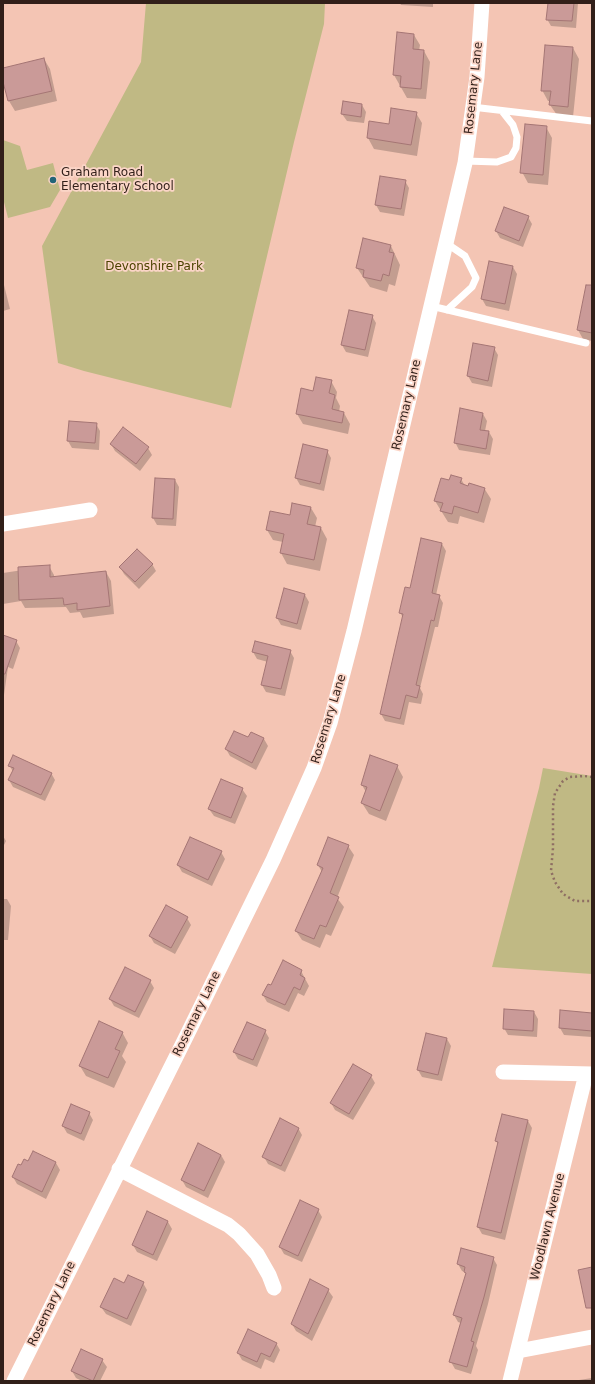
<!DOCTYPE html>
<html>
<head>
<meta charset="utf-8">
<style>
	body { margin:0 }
	#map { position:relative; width:595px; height:1384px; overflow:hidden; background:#f4c5b4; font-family:"DejaVu Sans",sans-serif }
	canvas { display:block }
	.frame { position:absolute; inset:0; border:4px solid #311f19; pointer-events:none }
</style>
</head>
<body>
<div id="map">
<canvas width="595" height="1384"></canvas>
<div class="frame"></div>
</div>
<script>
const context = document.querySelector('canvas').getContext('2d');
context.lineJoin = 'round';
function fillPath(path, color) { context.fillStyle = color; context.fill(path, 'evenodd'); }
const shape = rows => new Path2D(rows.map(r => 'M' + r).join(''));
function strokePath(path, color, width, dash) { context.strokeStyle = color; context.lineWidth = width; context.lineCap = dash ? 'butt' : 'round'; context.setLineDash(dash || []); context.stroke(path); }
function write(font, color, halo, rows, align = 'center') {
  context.font = font + ' "DejaVu Sans",sans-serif'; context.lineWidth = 3.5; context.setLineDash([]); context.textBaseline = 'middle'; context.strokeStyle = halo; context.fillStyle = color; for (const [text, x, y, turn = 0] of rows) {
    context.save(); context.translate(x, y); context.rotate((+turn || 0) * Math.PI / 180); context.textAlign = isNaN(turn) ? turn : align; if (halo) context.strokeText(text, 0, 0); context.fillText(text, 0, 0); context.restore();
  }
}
fillPath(shape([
	[146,3,325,3,324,24,294,142,231,408,84,371,58,363,42,246,141,62],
	[3,140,20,146,27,170,53,163,60,190,50,207,8,218,3,198],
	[543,768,592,776,592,974,492,967,539,788]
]), '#c0b984');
fillPath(shape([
	[400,3,433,3,433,7,401,5],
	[549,3,578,3,576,28,551,26,547,19],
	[414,35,420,45,419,51,424,51,430,62,426,99,407,98,394,75],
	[573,48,579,59,573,117,557,115,550,105,551,101,548,101,542,90],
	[44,59,50,69,57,101,15,111,9,101,3,77,3,69],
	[362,105,366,112,364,123,347,121,342,114],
	[416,113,422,123,417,156,374,149,368,138],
	[546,127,552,138,548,185,528,183,522,172],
	[405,181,409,188,404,216,380,212,376,205],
	[505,208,528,217,532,224,523,247,500,238,496,231],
	[391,246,400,265,395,286,389,284,387,292,370,287,357,268],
	[513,267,517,274,509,311,486,306,482,299],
	[3,281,10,309,3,311],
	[592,293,592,341,583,339,578,330],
	[372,316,376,323,368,357,346,352,342,345],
	[494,348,498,355,492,387,472,383,468,376],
	[331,381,337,392,336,398,340,406,339,412,344,413,350,424,348,434,303,424,297,414],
	[483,414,487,421,485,431,489,432,493,439,490,455,459,450,455,442],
	[70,422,96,424,100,431,99,450,72,448,68,441],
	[123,429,148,448,152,455,140,471,115,451,111,444],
	[327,451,331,458,324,491,300,485,296,478],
	[461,479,465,486,484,488,491,499,484,523,460,516,458,524,448,522,435,501,450,482],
	[175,480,179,487,176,526,157,525,153,518],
	[311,508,317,518,315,527,321,528,327,539,320,571,287,564,281,553,283,542,273,540,267,530,290,516],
	[442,544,446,551,436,595,439,596,443,603,438,627,435,627,420,688,423,694,421,704,409,702,404,725,385,721,381,714,403,618,400,612,411,590],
	[152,564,156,571,139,589,124,574,120,567],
	[49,566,54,575,54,578,106,572,111,581,114,614,83,618,80,612,70,613,66,607,25,608,21,601,3,604,3,573],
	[305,595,309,602,301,630,281,625,277,618],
	[3,636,16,641,20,648,13,669,8,667,3,702],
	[290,651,294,658,285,696,266,692,262,685,268,662,257,659,253,652],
	[251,733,264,739,268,746,256,770,230,756,226,749,248,739],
	[10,766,51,773,55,780,45,801,13,787,9,780,13,772],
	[397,766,403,777,386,821,369,814,362,803,366,792,362,785],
	[242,789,247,796,235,824,214,816,209,809],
	[3,836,6,841,3,847],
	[348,846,354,855,337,898,344,907,331,936,326,934,320,948,302,940,296,931,322,872,318,865],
	[221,852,225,859,212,886,182,872,178,865],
	[3,899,7,899,11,906,8,940,3,940],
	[187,918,191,925,175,954,154,943,150,936],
	[301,971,309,986,304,996,298,993,289,1012,267,1002,263,995,272,986],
	[150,981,154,988,139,1018,114,1006,110,999],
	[534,1012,538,1019,537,1037,508,1035,504,1028],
	[592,1014,592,1037,564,1035,560,1028],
	[265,1031,269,1038,257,1067,238,1059,234,1052],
	[122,1032,128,1043,122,1056,126,1062,114,1088,86,1076,80,1066],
	[447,1039,451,1046,442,1081,422,1077,418,1070],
	[371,1076,375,1083,353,1120,335,1110,331,1103],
	[89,1113,93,1120,84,1141,67,1133,63,1126],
	[528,1121,532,1128,505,1240,482,1234,478,1227,498,1144,496,1141],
	[298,1128,302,1135,285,1172,268,1164,264,1157],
	[34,1153,56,1163,60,1170,46,1199,17,1184,13,1177,22,1167,29,1162],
	[221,1155,225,1162,208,1198,186,1187,182,1180],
	[318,1210,322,1217,302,1262,284,1254,280,1247],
	[148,1213,168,1222,172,1229,157,1261,137,1252,133,1245],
	[493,1258,497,1265,488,1304,476,1346,478,1350,471,1374,455,1369,451,1362,461,1323,458,1322,454,1315,466,1274,465,1272,462,1271,458,1264],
	[143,1283,147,1290,131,1326,106,1314,101,1307,125,1284],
	[328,1290,333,1297,312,1341,296,1331,292,1324],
	[276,1343,280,1350,274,1363,265,1359,261,1369,242,1360,238,1353],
	[102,1360,107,1367,100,1381,82,1381,76,1378,72,1371],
	[592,1378,592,1381,580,1381,579,1380]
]), '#0003');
const building = shape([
	[548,3,574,3,572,21,546,20,548,3],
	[397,32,414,34,413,49,424,50,421,89,400,87,401,76,393,75,397,32],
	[545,45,573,47,568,107,549,105,551,91,541,91,545,45],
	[44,58,52,91,8,101,3,82,3,68,44,58],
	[343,101,362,104,361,117,341,114,343,101],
	[391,108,417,112,411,145,367,138,369,121,389,124,391,108],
	[525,124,547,126,543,175,520,173,525,124],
	[380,176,406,180,401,209,375,205,380,176],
	[504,207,529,216,519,241,495,231,504,207],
	[363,238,391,245,389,252,394,253,389,276,383,274,381,281,363,277,364,270,356,268,363,238],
	[489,261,513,266,505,304,481,299,489,261],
	[586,285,592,285,592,333,577,330,586,285],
	[349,310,373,315,365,350,341,345,349,310],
	[473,343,495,347,488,381,467,376,473,343],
	[316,377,332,380,329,393,335,395,332,409,344,412,342,423,296,414,301,388,313,391,316,377],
	[460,408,483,413,480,430,489,431,486,449,454,443,460,408],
	[69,421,97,423,95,443,67,441,69,421],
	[123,427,149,447,136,464,110,444,123,427],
	[303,444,328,450,320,484,295,478,303,444],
	[451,475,462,478,460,483,468,486,469,483,485,488,478,513,454,506,452,514,440,511,443,503,434,501,441,478,449,480,451,475],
	[155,478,175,479,173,519,152,518,155,478],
	[292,503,311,507,307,524,321,527,314,560,280,553,284,534,266,530,270,511,290,515,292,503],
	[421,538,442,543,432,593,440,595,434,621,431,620,416,685,420,686,417,698,406,695,400,719,380,714,403,614,399,613,405,587,410,588,421,538],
	[137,549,153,564,135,582,119,567,137,549],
	[50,565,50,577,106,571,110,606,77,610,77,603,64,605,63,598,19,600,18,567,50,565],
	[284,588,305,594,297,624,276,618,284,588],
	[3,635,17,640,5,674,3,674,3,635],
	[255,641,291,650,281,689,261,685,268,656,252,652,255,641],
	[234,731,248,737,251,732,264,738,252,763,225,749,234,731],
	[13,755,52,773,41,795,8,780,14,768,8,766,13,755],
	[370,755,398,765,380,811,361,803,367,787,361,785,370,755],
	[221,779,243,788,231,818,208,809,221,779],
	[190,837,222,851,208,880,177,865,190,837],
	[328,837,349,845,330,893,339,897,326,927,320,925,314,939,295,931,323,868,317,865,328,837],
	[166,905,188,917,171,948,149,936,166,905],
	[283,960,302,970,300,975,305,978,300,990,294,987,285,1005,262,995,268,984,271,985,283,960],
	[125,967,151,980,135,1012,109,999,125,967],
	[504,1009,534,1011,533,1031,503,1029,504,1009],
	[560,1010,592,1013,592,1031,559,1028,560,1010],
	[99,1021,123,1032,115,1049,120,1051,108,1078,79,1066,99,1021],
	[247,1022,266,1030,253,1060,233,1052,247,1022],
	[426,1033,447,1038,438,1075,417,1070,426,1033],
	[353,1064,372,1075,349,1114,330,1103,353,1064],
	[71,1104,90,1112,81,1134,62,1126,71,1104],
	[502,1114,528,1120,501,1233,477,1227,498,1142,495,1141,502,1114],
	[280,1118,299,1128,281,1166,262,1157,280,1118],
	[198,1143,221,1155,204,1191,181,1180,198,1143],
	[33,1151,56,1162,42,1192,12,1177,18,1164,21,1165,24,1159,28,1161,33,1151],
	[300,1200,319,1209,298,1256,279,1247,300,1200],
	[147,1211,168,1221,153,1255,132,1245,147,1211],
	[461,1248,494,1257,484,1297,471,1341,474,1342,467,1367,449,1362,462,1318,453,1315,466,1273,464,1272,465,1267,457,1264,461,1248],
	[592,1267,592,1308,586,1308,578,1270,592,1267],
	[128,1275,144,1282,127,1319,100,1307,114,1278,124,1283,128,1275],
	[310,1279,329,1289,308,1334,291,1324,310,1279],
	[248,1329,277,1343,270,1357,261,1353,257,1362,237,1353,248,1329],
	[81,1349,103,1359,93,1381,71,1371,81,1349]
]);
fillPath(building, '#ca9a98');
strokePath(building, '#a47574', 1);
strokePath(shape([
	[592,777,584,776,570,777,563,781,555,793,553,806,553,848,551,871,555,882,563,894,575,901,592,901]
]), '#8e6e63', 2.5, [2, 3]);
strokePath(shape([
	[472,107,592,121],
	[465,161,497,162,511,157,516,148,517,137,513,125,502,111],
	[446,243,465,256,476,278,472,287,447,310],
	[431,306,586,343]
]), '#fff', 7);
strokePath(shape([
	[3,524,90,510],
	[503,1072,592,1074],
	[119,1169,228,1225,239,1234,257,1254,269,1275,274,1288],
	[518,1351,592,1337],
	[14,1381,183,1043,273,860,314,768,330,723,354,631,465,163,477,77,482,3],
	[510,1381,586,1074]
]), '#fff', 15);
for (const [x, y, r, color] of [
	[53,180,4,"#226478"]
]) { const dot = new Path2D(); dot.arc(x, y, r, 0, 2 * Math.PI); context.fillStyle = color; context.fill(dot); strokePath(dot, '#fbd5c7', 1.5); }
write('12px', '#311f19', '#fbd5c7', [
	["Rosemary Lane",474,88,-84],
	["Rosemary Lane",407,405,-77],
	["Rosemary Lane",329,719,-73],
	["Rosemary Lane",197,1014,-64],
	["Woodlawn Avenue",548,1227,-76],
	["Rosemary Lane",52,1304,-64]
]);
write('12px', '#311f19', '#fbd5c7', [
	["Graham Road",61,173],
	["Elementary School",61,187]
], 'left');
write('12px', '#4b4300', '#fbd5c7', [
	["Devonshire Park",154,267]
]);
</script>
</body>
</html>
